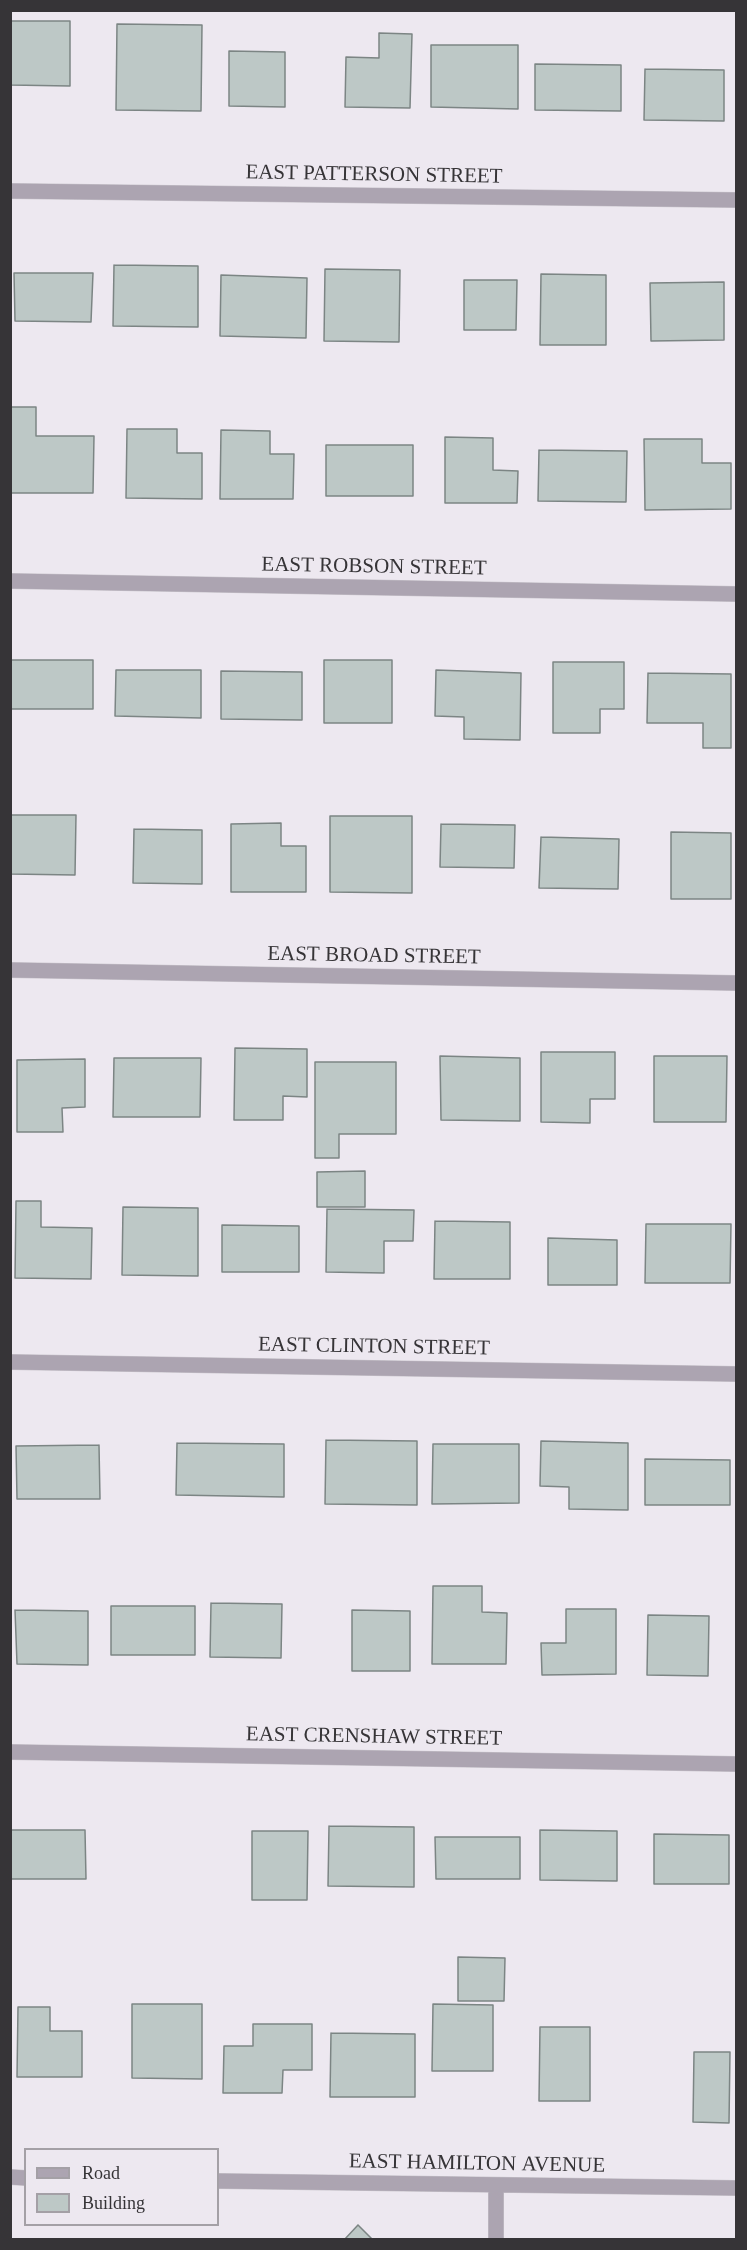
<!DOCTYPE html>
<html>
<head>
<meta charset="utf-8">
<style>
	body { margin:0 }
	#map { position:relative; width:747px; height:2250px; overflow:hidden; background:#ede8f0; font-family:"Times New Roman",serif }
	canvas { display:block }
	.frame { position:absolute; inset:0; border:12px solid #363437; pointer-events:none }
	.legend { position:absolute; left:24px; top:2148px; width:195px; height:78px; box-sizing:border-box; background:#ede8f0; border:2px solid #a4a0a6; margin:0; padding:8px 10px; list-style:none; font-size:18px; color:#363437 }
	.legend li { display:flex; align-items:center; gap:12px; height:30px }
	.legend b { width:30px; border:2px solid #a4a0a6 }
</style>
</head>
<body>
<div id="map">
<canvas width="747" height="2250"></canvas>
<div class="frame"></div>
<ul class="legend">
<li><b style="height:8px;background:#aca4b1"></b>Road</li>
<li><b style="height:16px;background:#bdc8c6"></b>Building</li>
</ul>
</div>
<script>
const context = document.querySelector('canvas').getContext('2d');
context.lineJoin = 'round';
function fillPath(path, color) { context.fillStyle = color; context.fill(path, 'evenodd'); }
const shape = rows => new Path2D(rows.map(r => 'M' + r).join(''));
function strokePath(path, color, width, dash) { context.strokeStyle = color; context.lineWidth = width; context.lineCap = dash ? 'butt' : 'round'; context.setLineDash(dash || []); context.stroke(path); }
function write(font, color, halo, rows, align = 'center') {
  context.font = font + ' "Times New Roman",serif'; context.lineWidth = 5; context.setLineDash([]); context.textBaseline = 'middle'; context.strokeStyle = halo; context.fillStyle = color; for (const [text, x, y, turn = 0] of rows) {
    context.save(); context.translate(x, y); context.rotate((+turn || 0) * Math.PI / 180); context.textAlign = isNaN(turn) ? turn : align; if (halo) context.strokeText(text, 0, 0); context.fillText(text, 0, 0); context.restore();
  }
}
const building = shape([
	[10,21,70,21,70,86,10,85,10,21],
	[117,24,202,25,201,111,116,110,117,24],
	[379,33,412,34,410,108,345,107,346,57,379,58,379,33],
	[431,45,518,45,518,109,431,107,431,45],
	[229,51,285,52,285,107,229,106,229,51],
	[535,64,621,65,621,111,535,110,535,64],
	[645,69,724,70,724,121,644,120,645,69],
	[114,265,198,266,198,327,113,326,114,265],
	[325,269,400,270,399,342,324,341,325,269],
	[14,273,93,273,91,322,15,321,14,273],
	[541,274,606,275,606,345,540,345,541,274],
	[221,275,307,278,306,338,220,336,221,275],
	[464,280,517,280,516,330,464,330,464,280],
	[724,282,724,340,651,341,650,283,724,282],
	[10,407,36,407,36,436,94,436,93,493,10,493,10,407],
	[127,429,177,429,177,453,202,453,202,499,126,498,127,429],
	[221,430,270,431,270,454,294,454,293,499,220,499,221,430],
	[445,437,493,438,493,470,518,471,517,503,445,503,445,437],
	[644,439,702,439,702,463,731,463,731,509,645,510,644,439],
	[326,445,413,445,413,496,326,496,326,445],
	[539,450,627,451,626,502,538,501,539,450],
	[10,660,93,660,93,709,10,709,10,660],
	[324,660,392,660,392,723,324,723,324,660],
	[553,662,624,662,624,709,600,709,600,733,553,733,553,662],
	[116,670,201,670,201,718,115,716,116,670],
	[436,670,521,673,520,740,464,739,464,717,435,716,436,670],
	[221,671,302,672,302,720,221,719,221,671],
	[648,673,731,674,731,748,703,748,703,723,647,723,648,673],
	[10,815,76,815,75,875,10,874,10,815],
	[330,816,412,816,412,893,330,892,330,816],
	[281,823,281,846,306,846,306,892,231,892,231,824,281,823],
	[441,824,515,825,514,868,440,867,441,824],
	[134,829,202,830,202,884,133,883,134,829],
	[671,832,731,833,731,899,671,899,671,832],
	[541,837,619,839,618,889,539,888,541,837],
	[235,1048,307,1049,307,1097,283,1096,283,1120,234,1120,235,1048],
	[541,1052,615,1052,615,1099,590,1099,590,1123,541,1122,541,1052],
	[440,1056,520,1058,520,1121,441,1120,440,1056],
	[654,1056,727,1056,726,1122,654,1122,654,1056],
	[114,1058,201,1058,200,1117,113,1117,114,1058],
	[85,1059,85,1107,62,1108,63,1132,17,1132,17,1060,85,1059],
	[315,1062,396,1062,396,1134,339,1134,339,1158,315,1158,315,1062],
	[365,1171,365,1207,317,1207,317,1172,365,1171],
	[16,1201,41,1201,41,1227,92,1228,91,1279,15,1278,16,1201],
	[123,1207,198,1208,198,1276,122,1275,123,1207],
	[327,1209,414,1210,413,1241,384,1241,384,1273,326,1272,327,1209],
	[435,1221,510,1222,510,1279,434,1279,435,1221],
	[646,1224,731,1224,730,1283,645,1283,646,1224],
	[222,1225,299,1226,299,1272,222,1272,222,1225],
	[548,1238,617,1240,617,1285,548,1285,548,1238],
	[326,1440,417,1441,417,1505,325,1504,326,1440],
	[541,1441,628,1443,628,1510,569,1509,569,1487,540,1486,541,1441],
	[177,1443,284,1444,284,1497,176,1495,177,1443],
	[433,1444,519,1444,519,1503,432,1504,433,1444],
	[99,1445,100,1499,17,1499,16,1446,99,1445],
	[645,1459,730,1460,730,1505,645,1505,645,1459],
	[433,1586,482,1586,482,1612,507,1613,506,1664,432,1664,433,1586],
	[211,1603,282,1604,281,1658,210,1657,211,1603],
	[111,1606,195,1606,195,1655,111,1655,111,1606],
	[566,1609,616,1609,616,1674,542,1675,541,1643,566,1643,566,1609],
	[15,1610,88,1611,88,1665,17,1664,15,1610],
	[352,1610,410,1611,410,1671,352,1671,352,1610],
	[648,1615,709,1616,708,1676,647,1675,648,1615],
	[329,1826,414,1827,414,1887,328,1886,329,1826],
	[10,1830,85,1830,86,1879,10,1879,10,1830],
	[540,1830,617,1831,617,1881,540,1880,540,1830],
	[252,1831,308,1831,307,1900,252,1900,252,1831],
	[654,1834,729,1835,729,1884,654,1884,654,1834],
	[435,1837,520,1837,520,1879,436,1879,435,1837],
	[458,1957,505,1958,504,2001,458,2001,458,1957],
	[132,2004,202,2004,202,2079,132,2078,132,2004],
	[433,2004,493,2005,493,2071,432,2071,433,2004],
	[18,2007,50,2007,50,2031,82,2031,82,2077,17,2077,18,2007],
	[253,2024,312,2024,312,2070,283,2070,282,2093,223,2093,224,2046,253,2046,253,2024],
	[540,2027,590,2027,590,2101,539,2101,540,2027],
	[331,2033,415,2034,415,2097,330,2097,331,2033],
	[694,2052,730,2052,729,2123,693,2122,694,2052],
	[358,2225,373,2240,344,2240,358,2225]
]);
fillPath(building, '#bdc8c6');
strokePath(building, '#7c8584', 1.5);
const street = shape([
	[10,191,736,200],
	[10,581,736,594],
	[10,970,736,983],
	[10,1362,736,1374],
	[10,1752,736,1764],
	[10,2177,26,2178],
	[218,2181,736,2188],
	[496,2240,496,2186]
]);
strokePath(street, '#c8c4cb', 16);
strokePath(street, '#aca4b1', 15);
write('21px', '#363437', '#ede8f0', [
	["EAST PATTERSON STREET",374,175,1],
	["EAST ROBSON STREET",374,567,1],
	["EAST BROAD STREET",374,956,1],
	["EAST CLINTON STREET",374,1347,1],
	["EAST CRENSHAW STREET",374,1737,1],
	["EAST HAMILTON AVENUE",477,2164,1]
]);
</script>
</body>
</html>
